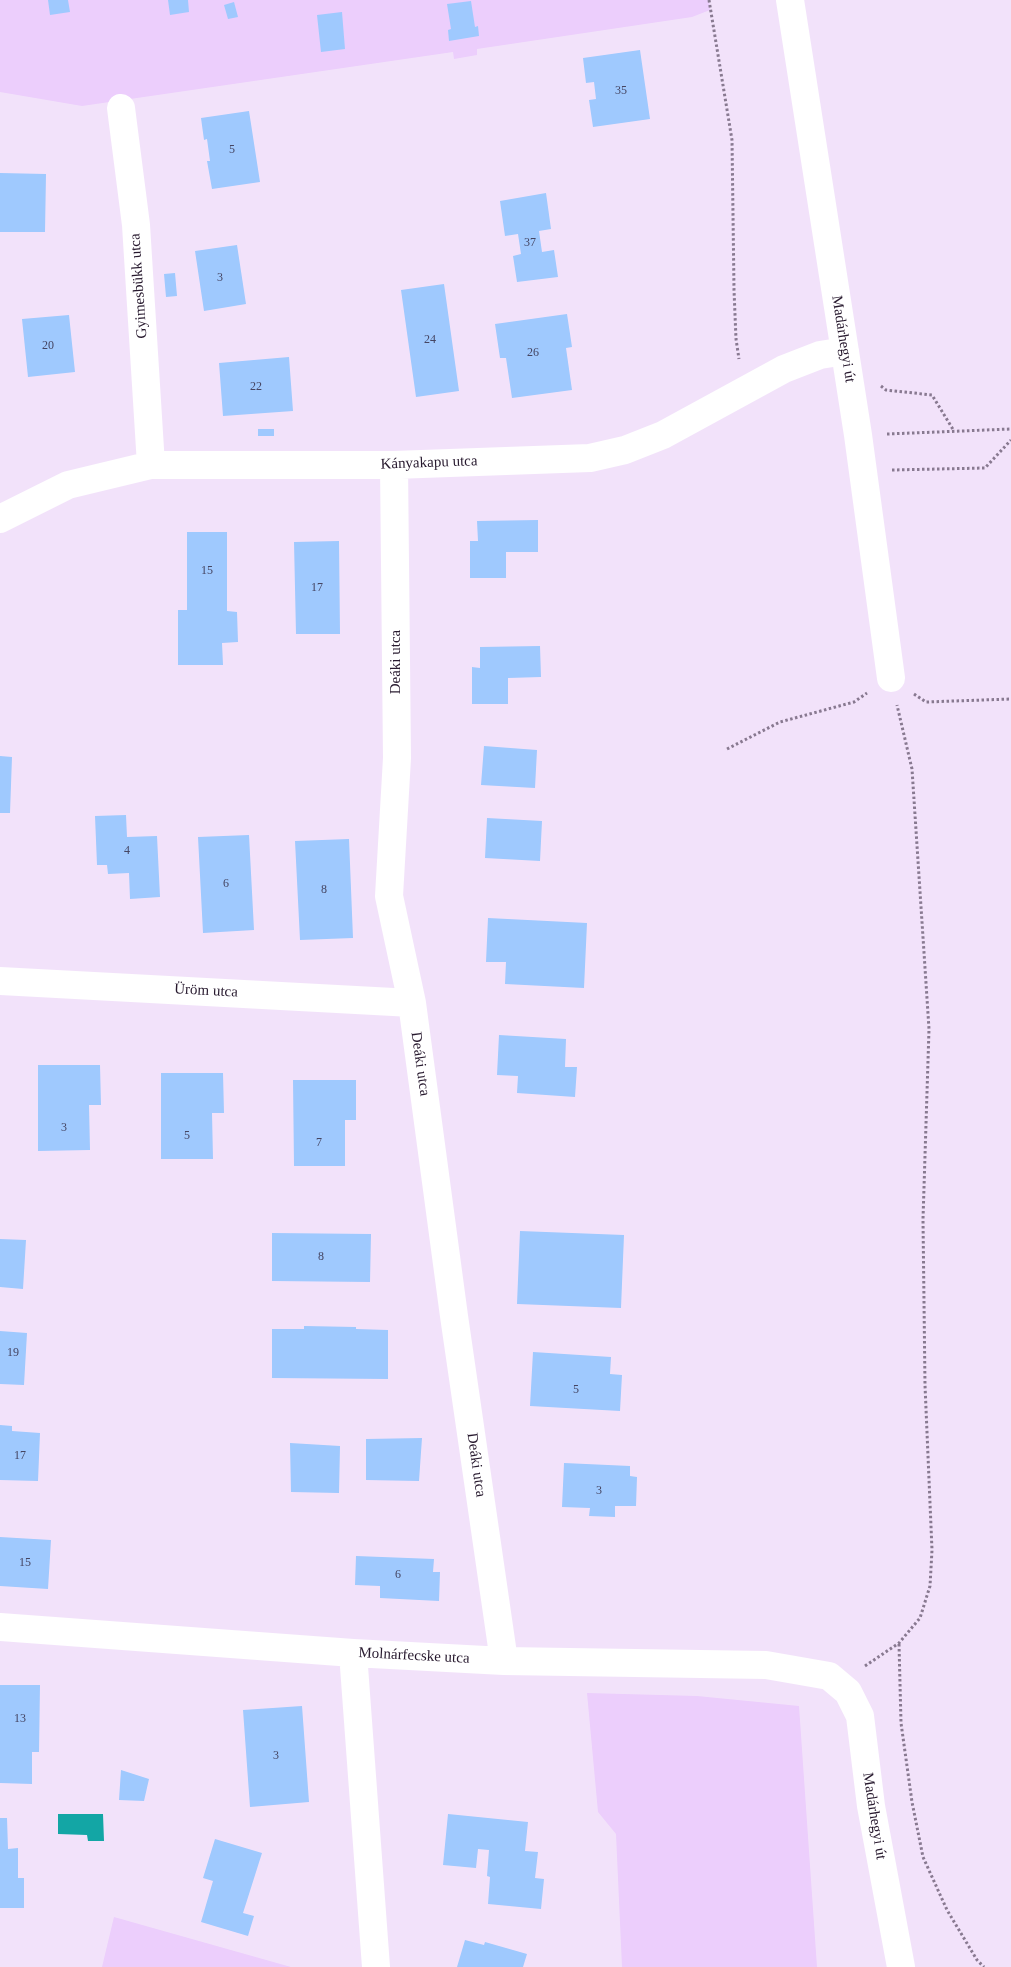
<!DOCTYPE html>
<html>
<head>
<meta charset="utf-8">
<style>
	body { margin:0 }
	canvas { display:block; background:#f2e2fa }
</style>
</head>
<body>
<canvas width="1011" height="1967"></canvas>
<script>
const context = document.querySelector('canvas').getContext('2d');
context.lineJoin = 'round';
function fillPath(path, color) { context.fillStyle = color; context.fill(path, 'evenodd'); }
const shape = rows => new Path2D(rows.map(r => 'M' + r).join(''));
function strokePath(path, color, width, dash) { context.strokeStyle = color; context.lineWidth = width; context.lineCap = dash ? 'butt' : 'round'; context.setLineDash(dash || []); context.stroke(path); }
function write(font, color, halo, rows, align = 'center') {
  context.font = font + ' Georgia,serif'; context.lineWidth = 4.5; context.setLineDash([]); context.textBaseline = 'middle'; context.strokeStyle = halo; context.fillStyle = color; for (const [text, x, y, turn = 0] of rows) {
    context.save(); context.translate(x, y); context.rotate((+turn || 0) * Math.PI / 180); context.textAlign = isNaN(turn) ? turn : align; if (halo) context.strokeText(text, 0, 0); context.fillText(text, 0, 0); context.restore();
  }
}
fillPath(shape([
	[0,0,709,0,710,10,692,17,477,49,477,55,454,59,453,52,82,106,0,92],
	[587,1693,697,1696,799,1706,817,1967,622,1967,616,1834,598,1812],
	[114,1917,291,1967,102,1967]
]), '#eccefc');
fillPath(shape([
	[58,1814,103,1814,104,1841,88,1841,87,1835,58,1834]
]), '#13a6a5');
fillPath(shape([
	[48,0,68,0,70,12,50,15],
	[168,0,188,0,189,12,170,15],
	[471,1,475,27,478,26,479,36,449,41,448,30,451,29,447,4],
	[234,2,238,17,228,19,224,5],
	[342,12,345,49,321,52,317,15],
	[640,50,650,119,593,127,589,100,596,99,594,82,586,83,583,58],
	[249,111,260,182,212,189,207,161,210,161,207,139,204,140,201,118],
	[0,173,46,174,45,232,0,232],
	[546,193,551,229,539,231,542,252,554,250,558,277,517,282,513,256,521,254,518,234,505,236,500,201],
	[237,245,246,304,204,311,195,251],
	[175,273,177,296,166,297,164,274],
	[444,284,459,391,416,397,401,290],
	[567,314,572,347,566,348,572,390,512,398,506,358,500,358,495,324],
	[69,315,75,372,28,377,22,319],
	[289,357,293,411,223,416,219,363],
	[258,429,274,429,274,436,258,436],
	[538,520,538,552,506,552,506,578,470,578,470,541,478,541,477,521],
	[187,532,227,532,227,611,237,612,238,642,222,643,223,665,178,665,178,610,187,610],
	[339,541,340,634,296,634,294,542],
	[540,646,541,677,508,678,508,704,472,704,472,667,480,668,480,647],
	[484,746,537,750,535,788,481,785],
	[0,756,12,757,10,813,0,813],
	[126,815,127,837,157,836,160,897,130,899,129,873,108,874,107,865,97,865,95,816],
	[487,818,542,821,540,861,485,858],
	[249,835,254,930,203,933,198,837],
	[349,839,353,938,300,940,295,841],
	[488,918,587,923,584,988,505,984,506,962,486,962],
	[499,1035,566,1039,565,1067,577,1067,575,1097,517,1093,518,1076,497,1075],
	[38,1065,100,1065,101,1105,89,1105,90,1150,38,1151],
	[161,1073,223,1073,224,1113,212,1113,213,1159,161,1159],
	[293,1080,356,1080,356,1120,345,1120,345,1166,294,1166],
	[520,1231,624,1235,621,1308,517,1304],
	[272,1233,371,1234,370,1282,272,1281],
	[0,1239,26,1240,23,1289,0,1287],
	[304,1326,356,1327,356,1329,388,1330,388,1379,272,1378,272,1329,304,1329],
	[0,1331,27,1333,24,1385,0,1384],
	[533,1352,611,1357,610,1374,622,1375,620,1411,530,1406],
	[0,1425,12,1426,12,1431,40,1433,38,1481,0,1480],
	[422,1438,419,1481,366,1480,366,1439],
	[290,1443,340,1446,339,1493,291,1492],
	[564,1463,630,1466,630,1476,637,1477,636,1506,615,1506,615,1517,589,1516,590,1508,562,1507],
	[0,1537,51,1540,48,1589,0,1586],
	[356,1556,434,1559,433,1572,440,1572,439,1601,380,1598,380,1586,355,1585],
	[0,1685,40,1685,39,1752,32,1752,32,1784,0,1783],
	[302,1706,309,1802,250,1807,243,1710],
	[121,1770,149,1779,144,1801,119,1800],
	[448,1814,528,1822,525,1851,538,1852,535,1878,544,1879,541,1909,488,1904,490,1877,487,1876,489,1850,478,1849,476,1868,443,1865],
	[0,1818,7,1818,8,1849,18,1848,18,1878,24,1878,24,1908,0,1908],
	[215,1839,262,1853,243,1913,254,1916,248,1936,201,1922,213,1881,203,1878],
	[465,1940,484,1945,485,1942,527,1954,523,1967,457,1967]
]), '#9fc9fe');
strokePath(shape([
	[709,0,732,140,734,290,736,339,739,359],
	[881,386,886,390,932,395,954,431],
	[887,434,1011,429],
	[892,470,985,468,1011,440],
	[914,694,926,702,1011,699],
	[727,749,780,722,854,702,867,693],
	[899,1644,901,1723,912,1802,923,1857,947,1910,977,1960,984,1967],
	[865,1666,899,1643,920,1618,930,1586,932,1550,925,1385,923,1219,929,1029,912,769,897,705]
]), '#887990', 3, [2.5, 2.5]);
strokePath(shape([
	[790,0,858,435,891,678],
	[121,108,136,225,151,465],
	[394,465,397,758,389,896,412,1003,454,1316,504,1661],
	[0,519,68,485,151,465,394,465,590,458,625,450,663,435,784,369,820,355,845,351],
	[0,981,412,1003],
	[0,1627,353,1653,504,1661,766,1665,829,1676,848,1692,860,1716,871,1806,901,1967],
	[353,1653,376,1967]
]), '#fff', 28);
write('12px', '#454562', null, [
	["35",621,91],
	["5",232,150],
	["37",530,243],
	["3",220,278],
	["24",430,340],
	["20",48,346],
	["26",533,353],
	["22",256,387],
	["15",207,571],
	["17",317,588],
	["4",127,851],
	["6",226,884],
	["8",324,890],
	["3",64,1128],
	["5",187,1136],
	["7",319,1143],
	["8",321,1257],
	["19",13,1353],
	["5",576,1390],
	["17",20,1456],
	["3",599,1491],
	["15",25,1563],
	["6",398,1575],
	["13",20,1719],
	["3",276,1756]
]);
write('15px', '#27192e', '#fff', [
	["Gyimesbükk utca",139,286,-94],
	["Madárhegyi út",843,339,81],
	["Kányakapu utca",429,463,-2],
	["Deáki utca",396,662,-90],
	["Üröm utca",206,991,3],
	["Deáki utca",420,1064,82],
	["Deáki utca",476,1465,82],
	["Molnárfecske utca",414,1656,3],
	["Madárhegyi út",874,1816,81]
]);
</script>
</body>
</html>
